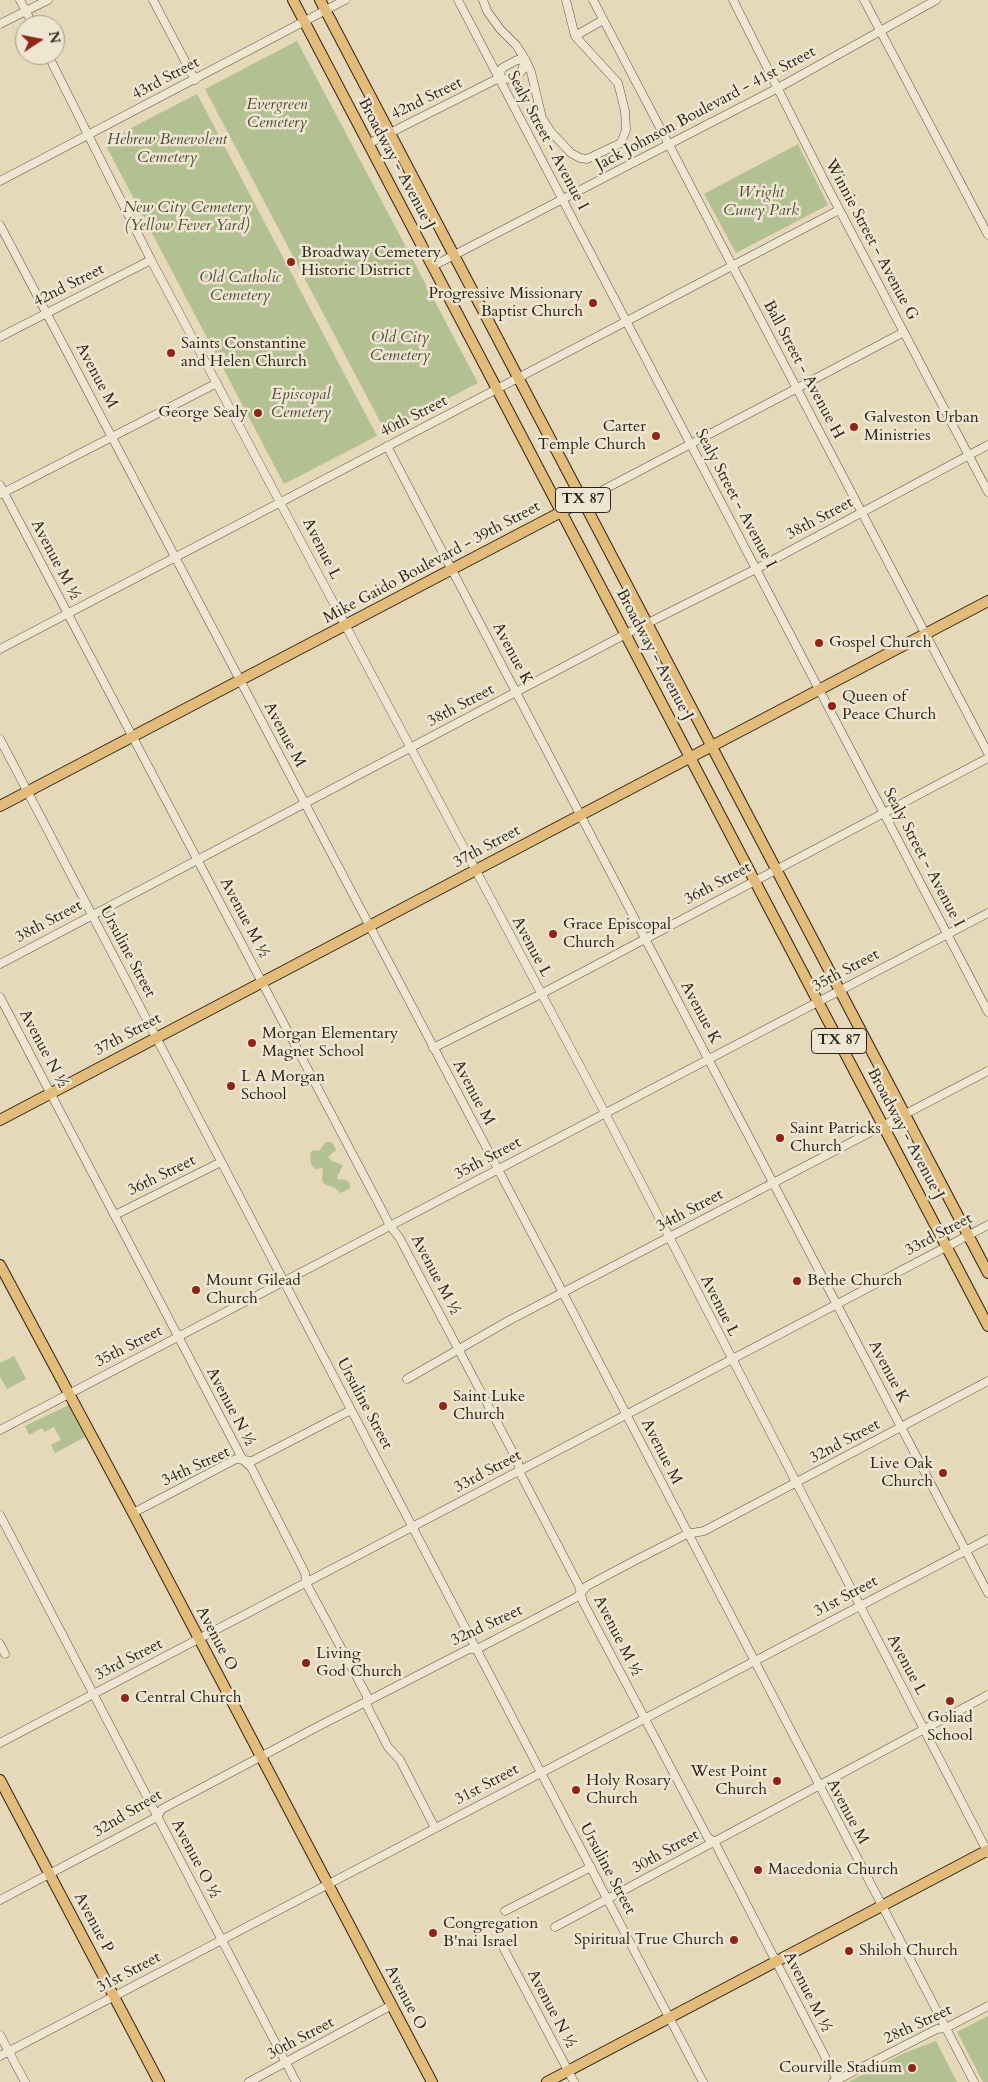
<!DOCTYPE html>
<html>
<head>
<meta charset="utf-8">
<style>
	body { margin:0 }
	#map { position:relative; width:988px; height:2082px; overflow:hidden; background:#e6d9b9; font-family:Cardo,serif }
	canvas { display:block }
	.north { position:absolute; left:15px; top:15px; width:50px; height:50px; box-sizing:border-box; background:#efe6d2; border:1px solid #a19888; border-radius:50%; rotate:79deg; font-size:14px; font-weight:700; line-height:20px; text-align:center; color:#2d2418 }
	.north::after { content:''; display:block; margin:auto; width:18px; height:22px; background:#8f2418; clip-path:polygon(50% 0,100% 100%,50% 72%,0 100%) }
</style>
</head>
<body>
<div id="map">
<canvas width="988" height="2082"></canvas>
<div class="north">N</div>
</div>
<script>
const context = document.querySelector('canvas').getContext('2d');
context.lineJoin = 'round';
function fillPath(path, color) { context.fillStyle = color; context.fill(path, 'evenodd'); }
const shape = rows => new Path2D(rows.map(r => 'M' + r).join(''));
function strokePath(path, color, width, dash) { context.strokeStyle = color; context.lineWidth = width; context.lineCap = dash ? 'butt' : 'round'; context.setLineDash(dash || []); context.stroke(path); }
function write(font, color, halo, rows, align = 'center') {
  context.font = font + ' Cardo,serif'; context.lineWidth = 5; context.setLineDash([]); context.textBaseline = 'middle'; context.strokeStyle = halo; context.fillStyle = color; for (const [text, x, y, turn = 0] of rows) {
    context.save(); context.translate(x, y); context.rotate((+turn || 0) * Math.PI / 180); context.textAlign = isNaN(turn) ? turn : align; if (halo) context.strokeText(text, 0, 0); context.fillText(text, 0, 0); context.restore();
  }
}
fillPath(shape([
	[297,41,478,383,385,431,205,89],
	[197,94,377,436,284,484,104,142],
	[798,144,828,205,736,253,704,194],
	[326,1142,332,1142,336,1150,328,1157,332,1161,343,1165,337,1177,339,1180,344,1179,350,1183,350,1188,345,1191,340,1193,335,1188,324,1184,322,1181,323,1168,315,1169,311,1164,310,1153,313,1150,319,1151],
	[14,1356,26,1379,7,1389,0,1377,0,1363],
	[69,1405,85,1437,55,1453,51,1445,61,1440,54,1427,44,1432,42,1428,29,1435,25,1426],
	[988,2016,988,2082,983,2082,957,2032],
	[936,2041,957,2082,848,2082,902,2054]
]), '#b3c091');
const minor = shape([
	[20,0,33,25],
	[153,0,195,80],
	[458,0,988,1012],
	[483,0,487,11,500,29,516,45,525,59,531,72,542,118,551,132,571,153,580,158,587,159,621,143,626,130,625,111,618,83,575,36,566,0],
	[593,0,988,753],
	[733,0,829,190,988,492],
	[864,0,988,235],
	[0,24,48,0],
	[575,36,603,20],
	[48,55,151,260,605,1113,988,1853],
	[499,78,502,68,517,60,525,59],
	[368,144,499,78,510,79,522,71,525,59],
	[0,181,345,0],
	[0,225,549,1266,974,2082],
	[433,266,778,88,936,0],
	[0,337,151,260],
	[387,446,988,1593],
	[0,485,383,1212,390,1226,399,1237,518,1462,519,1471,579,1586,583,1602,708,1838,714,1841,837,2080],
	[1,494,217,383],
	[584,500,904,332],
	[0,649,839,210],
	[0,739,703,2082],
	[0,964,626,634,756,569,988,445],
	[0,997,243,1460,251,1467,305,1573,306,1583,367,1696,367,1706,388,1747,400,1760,435,1828],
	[433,1048,541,994,988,758],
	[115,1215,221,1162],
	[407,1379,508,1321,988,1071],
	[0,1430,988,913],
	[133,1513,236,1459,252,1461,351,1410],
	[0,1515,296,2082],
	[0,1644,5,1654],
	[0,1743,988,1225],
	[0,1900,157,1817,162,1809,315,1728,469,1649,477,1649,577,1597,587,1586,634,1561,687,1534,704,1531,988,1381],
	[505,1911,591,1867],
	[555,1927,988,1695],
	[504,1949,574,2082],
	[0,2035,25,2082],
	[0,2056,988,1539],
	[249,2082,392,2005],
	[833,2082,937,2029,946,2028,988,2006]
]);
const major = shape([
	[293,0,988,1326],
	[320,0,988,1273],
	[0,806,584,500],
	[0,1120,988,601],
	[0,1265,133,1513,432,2082],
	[0,1780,159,2082],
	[547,2082,988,1850]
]);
strokePath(minor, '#5b5140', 9);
strokePath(major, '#2d2418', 12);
strokePath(minor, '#efe6d2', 8);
strokePath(major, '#e3bc7c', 10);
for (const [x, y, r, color] of [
	[291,262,5,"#8f2418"],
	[593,303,5,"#8f2418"],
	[171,353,5,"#8f2418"],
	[258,413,5,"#8f2418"],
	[854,427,5,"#8f2418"],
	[656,436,5,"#8f2418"],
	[819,643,5,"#8f2418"],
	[832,706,5,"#8f2418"],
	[553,934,5,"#8f2418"],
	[252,1043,5,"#8f2418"],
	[231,1086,5,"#8f2418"],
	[780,1138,5,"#8f2418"],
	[797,1281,5,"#8f2418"],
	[196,1290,5,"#8f2418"],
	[443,1406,5,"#8f2418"],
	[943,1473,5,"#8f2418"],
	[306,1663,5,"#8f2418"],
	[125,1698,5,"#8f2418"],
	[950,1701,5,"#8f2418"],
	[777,1781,5,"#8f2418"],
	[576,1790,5,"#8f2418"],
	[758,1870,5,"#8f2418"],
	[433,1933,5,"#8f2418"],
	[734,1940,5,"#8f2418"],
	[849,1951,5,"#8f2418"],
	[912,2068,5,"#8f2418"]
]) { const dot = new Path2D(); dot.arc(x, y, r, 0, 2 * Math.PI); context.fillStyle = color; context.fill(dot); strokePath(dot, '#efe6d2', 2); }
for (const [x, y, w] of [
	[583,500,55],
	[839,1041,55]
]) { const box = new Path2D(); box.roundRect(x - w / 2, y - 12.5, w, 25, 4); context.fillStyle = '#efe6d2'; context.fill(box); strokePath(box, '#2d2418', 1); }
write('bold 15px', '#2d2418', null, [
	["TX 87",583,500],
	["TX 87",839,1041]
]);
write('16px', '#2d2418', '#efe6d2', [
	["43rd Street",166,79,-28],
	["42nd Street",427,99,-26],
	["Jack Johnson Boulevard - 41st Street",706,109,-28],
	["Sealy Street - Avenue I",547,141,62],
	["Broadway - Avenue J",396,164,62],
	["Winnie Street - Avenue G",871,240,62],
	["42nd Street",69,286,-27],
	["Ball Street - Avenue H",803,370,62],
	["Avenue M",96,376,62],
	["40th Street",414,417,-27],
	["Sealy Street - Avenue I",735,499,62],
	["38th Street",820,519,-28],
	["Avenue L",321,549,63],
	["Avenue M ½",55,560,62],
	["Mike Gaido Boulevard - 39th Street",432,563,-28],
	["Avenue K",512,654,62],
	["Broadway - Avenue J",654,655,62],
	["38th Street",461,706,-28],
	["Avenue M",284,735,62],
	["37th Street",487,847,-28],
	["Sealy Street - Avenue I",923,858,62],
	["36th Street",718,884,-28],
	["Avenue M ½",244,918,62],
	["38th Street",49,922,-28],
	["Avenue L",531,947,62],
	["Ursuline Street",127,952,62],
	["35th Street",846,971,-28],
	["Avenue K",700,1013,62],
	["37th Street",128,1035,-28],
	["Avenue N ½",43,1049,62],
	["Avenue M",473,1093,62],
	["Broadway - Avenue J",905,1134,62],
	["35th Street",488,1159,-28],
	["36th Street",162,1176,-26],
	["34th Street",690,1211,-28],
	["33rd Street",939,1235,-28],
	["Avenue M ½",435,1275,62],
	["Avenue L",719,1306,63],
	["35th Street",129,1347,-27],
	["Avenue K",888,1372,62],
	["Ursuline Street",364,1404,62],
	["Avenue N ½",230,1407,62],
	["32nd Street",845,1442,-28],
	["Avenue M",661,1452,63],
	["34th Street",196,1467,-25],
	["33rd Street",488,1472,-28],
	["31st Street",846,1597,-28],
	["32nd Street",487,1626,-25],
	["Avenue M ½",617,1636,63],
	["Avenue O",216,1639,62],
	["33rd Street",129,1660,-27],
	["Avenue L",906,1665,62],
	["31st Street",487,1785,-28],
	["Avenue M",847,1812,62],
	["32nd Street",128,1814,-31],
	["30th Street",666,1852,-29],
	["Avenue O ½",195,1859,62],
	["Ursuline Street",607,1869,62],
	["Avenue P",93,1923,62],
	["31st Street",129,1973,-28],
	["Avenue M ½",807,1992,63],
	["Avenue O",405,1998,62],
	["Avenue N ½",551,2009,62],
	["28th Street",918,2025,-25],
	["30th Street",301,2039,-28]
]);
write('italic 16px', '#4e4b36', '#efe6d2', [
	["Evergreen",277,105],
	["Cemetery",277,123],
	["Hebrew Benevolent",167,140],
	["Cemetery",167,158],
	["Wright",761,193],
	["Cuney Park",761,211],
	["New City Cemetery",187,208],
	["(Yellow Fever Yard)",187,226],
	["Old Catholic",240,278],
	["Cemetery",240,296],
	["Old City",400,338],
	["Cemetery",400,356],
	["Episcopal",301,395],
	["Cemetery",301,413]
]);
write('16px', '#2d2418', '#efe6d2', [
	["Broadway Cemetery",301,253],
	["Historic District",301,271],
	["Progressive Missionary",583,294,"right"],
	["Baptist Church",583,312,"right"],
	["Saints Constantine",181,344],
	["and Helen Church",181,362],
	["George Sealy",248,413,"right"],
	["Galveston Urban",864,418],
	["Ministries",864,436],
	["Carter",646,427,"right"],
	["Temple Church",646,445,"right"],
	["Gospel Church",829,643],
	["Queen of",842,697],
	["Peace Church",842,715],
	["Grace Episcopal",563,925],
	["Church",563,943],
	["Morgan Elementary",262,1034],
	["Magnet School",262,1052],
	["L A Morgan",241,1077],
	["School",241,1095],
	["Saint Patricks",790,1129],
	["Church",790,1147],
	["Mount Gilead",206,1281],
	["Church",206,1299],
	["Bethe Church",807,1281],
	["Saint Luke",453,1397],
	["Church",453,1415],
	["Live Oak",933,1464,"right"],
	["Church",933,1482,"right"],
	["Living",316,1654],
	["God Church",316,1672],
	["Central Church",135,1698],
	["Goliad",950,1718,"center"],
	["School",950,1736,"center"],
	["West Point",767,1772,"right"],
	["Church",767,1790,"right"],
	["Holy Rosary",586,1781],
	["Church",586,1799],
	["Macedonia Church",768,1870],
	["Congregation",443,1924],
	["B'nai Israel",443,1942],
	["Spiritual True Church",724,1940,"right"],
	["Shiloh Church",859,1951],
	["Courville Stadium",902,2068,"right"]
], 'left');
</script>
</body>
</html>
